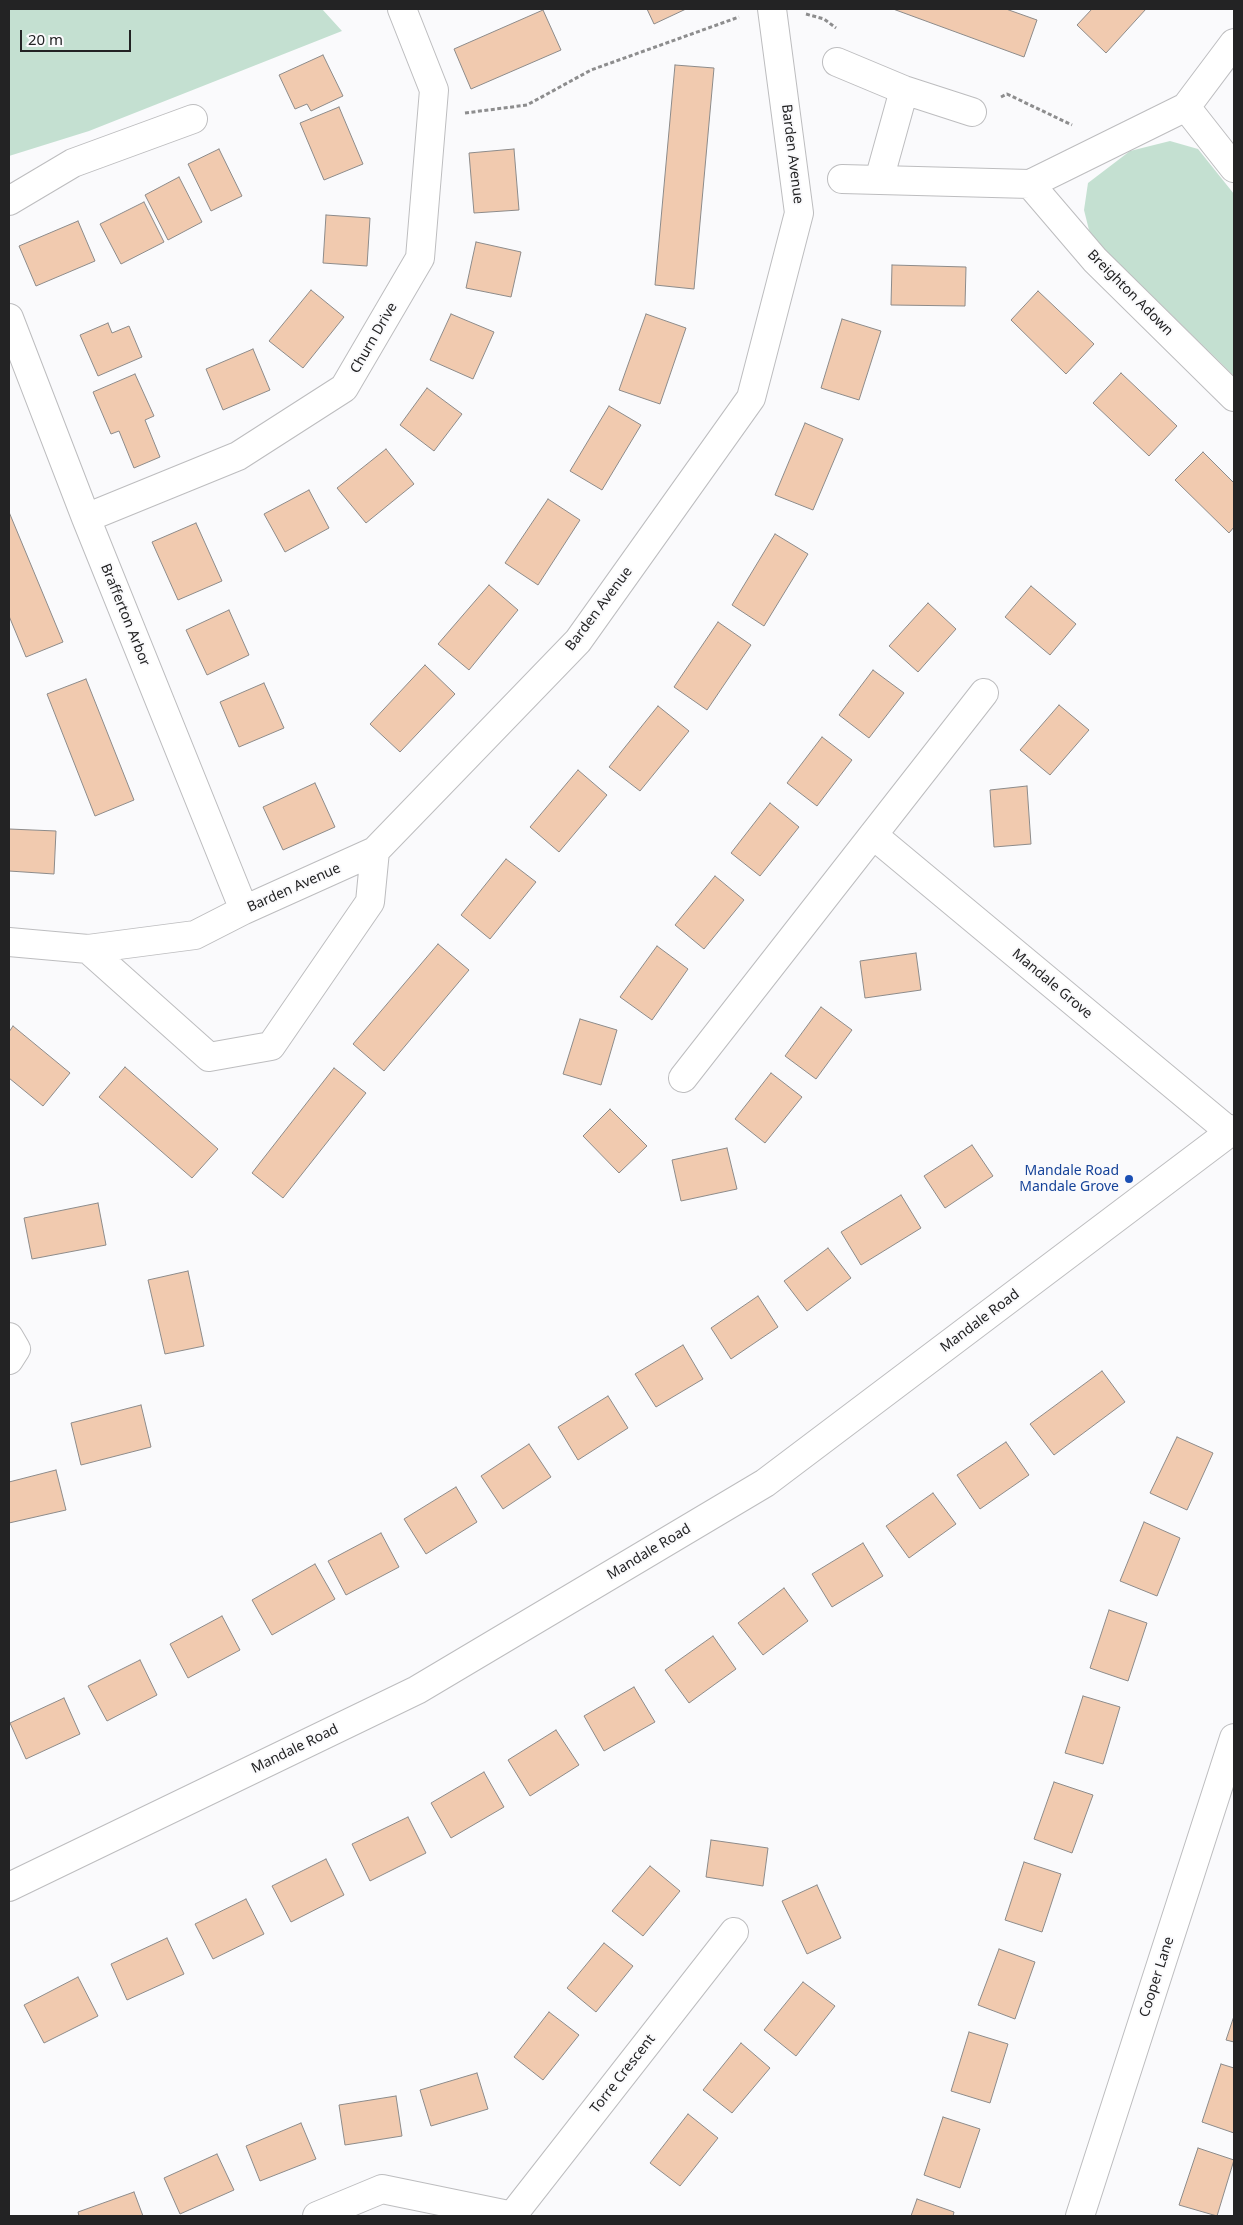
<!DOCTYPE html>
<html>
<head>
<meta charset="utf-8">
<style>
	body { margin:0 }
	#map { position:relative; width:1243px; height:2225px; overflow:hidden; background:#fafafc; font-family:"Noto Sans",sans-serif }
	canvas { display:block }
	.frame { position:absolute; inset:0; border:10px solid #232324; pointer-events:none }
	.scale { position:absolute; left:20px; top:30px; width:111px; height:22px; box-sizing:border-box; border:2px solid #232324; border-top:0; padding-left:6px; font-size:15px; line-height:18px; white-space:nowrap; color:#232324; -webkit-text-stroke:4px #fafafc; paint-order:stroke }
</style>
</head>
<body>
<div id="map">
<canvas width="1243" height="2225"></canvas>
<div class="frame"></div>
<div class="scale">20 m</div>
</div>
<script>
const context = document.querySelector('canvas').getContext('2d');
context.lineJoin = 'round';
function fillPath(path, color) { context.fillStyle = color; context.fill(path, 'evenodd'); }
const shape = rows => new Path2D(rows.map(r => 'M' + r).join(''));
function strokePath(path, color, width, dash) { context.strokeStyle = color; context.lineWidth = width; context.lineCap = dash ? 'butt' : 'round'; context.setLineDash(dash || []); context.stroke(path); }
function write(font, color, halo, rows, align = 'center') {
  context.font = font + ' "Noto Sans",sans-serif'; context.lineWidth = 4; context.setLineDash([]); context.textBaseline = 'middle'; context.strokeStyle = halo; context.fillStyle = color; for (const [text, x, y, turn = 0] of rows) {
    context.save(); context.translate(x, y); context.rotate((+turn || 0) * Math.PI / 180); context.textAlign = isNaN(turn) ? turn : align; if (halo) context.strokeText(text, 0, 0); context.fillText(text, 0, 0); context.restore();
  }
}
fillPath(shape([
	[9,9,322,9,342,31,89,131,9,156],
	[1170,141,1198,149,1234,194,1234,376,1134,278,1102,254,1089,230,1084,210,1088,183,1130,151]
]), '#c4e0d1');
const building = shape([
	[647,9,686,9,654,24,647,9],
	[893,9,1006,9,1037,20,1024,57,893,9],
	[1092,9,1146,9,1106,53,1077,25,1092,9],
	[543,10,561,50,471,89,454,49,543,10],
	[323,55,343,96,311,111,307,104,295,109,279,75,323,55],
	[675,65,714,68,694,289,655,285,675,65],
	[339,107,363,164,324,180,300,123,339,107],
	[219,149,242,196,211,211,188,164,219,149],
	[514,149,519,210,474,213,469,153,514,149],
	[179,177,202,222,168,240,145,195,179,177],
	[144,202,164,242,121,264,100,224,144,202],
	[326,215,370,218,367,266,323,263,326,215],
	[78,221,95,261,36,286,19,246,78,221],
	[476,242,521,252,511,297,466,288,476,242],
	[892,265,966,267,965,306,891,305,892,265],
	[311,290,344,317,303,368,269,341,311,290],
	[1038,291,1094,344,1066,374,1011,320,1038,291],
	[451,314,494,332,473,379,430,360,451,314],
	[646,314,686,328,660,404,619,390,646,314],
	[842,319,881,331,859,400,821,388,842,319],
	[108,323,112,333,129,326,142,357,98,376,80,335,108,323],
	[253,349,270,390,223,410,206,369,253,349],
	[1121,373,1177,426,1149,456,1093,403,1121,373],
	[135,374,154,416,145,420,160,457,134,468,119,431,111,434,93,392,135,374],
	[427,388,462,414,434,451,400,425,427,388],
	[609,406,641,425,602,490,570,471,609,406],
	[805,423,843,439,813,510,775,495,805,423],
	[386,449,414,484,366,523,337,488,386,449],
	[1203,452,1234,483,1234,527,1229,533,1175,480,1203,452],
	[309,490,329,528,285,552,264,514,309,490],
	[548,499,580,520,538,585,505,563,548,499],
	[9,512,63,642,26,657,9,616,9,512],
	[196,523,222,581,178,600,152,542,196,523],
	[775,534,808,554,764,626,732,605,775,534],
	[489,585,518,610,469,670,438,644,489,585],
	[1031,586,1076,624,1050,655,1005,617,1031,586],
	[928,603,956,629,918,672,889,646,928,603],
	[229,610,249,655,207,675,186,630,229,610],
	[718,622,751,645,707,710,674,687,718,622],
	[425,665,455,694,400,752,370,724,425,665],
	[873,670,904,693,869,738,839,715,873,670],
	[86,679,134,800,95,816,47,694,86,679],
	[264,683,284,728,239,747,220,702,264,683],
	[1059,705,1089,730,1050,775,1020,750,1059,705],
	[658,706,689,731,640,791,609,767,658,706],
	[822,737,852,760,817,806,787,783,822,737],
	[578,770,607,795,559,852,530,827,578,770],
	[315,783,335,827,283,850,263,807,315,783],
	[1027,786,1031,844,994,847,990,790,1027,786],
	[770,803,799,827,760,876,731,853,770,803],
	[9,829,56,831,54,874,9,871,9,829],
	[506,859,536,882,490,939,461,915,506,859],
	[715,876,744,900,704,949,675,925,715,876],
	[438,944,469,970,384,1071,353,1044,438,944],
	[657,946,688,969,652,1020,620,997,657,946],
	[916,953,921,990,865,998,860,961,916,953],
	[821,1007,852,1030,816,1079,785,1056,821,1007],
	[580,1019,617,1030,601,1085,563,1074,580,1019],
	[13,1026,70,1073,43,1106,9,1078,9,1032,13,1026],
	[125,1067,218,1149,192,1178,99,1097,125,1067],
	[334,1068,366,1093,283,1198,252,1173,334,1068],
	[771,1073,802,1097,765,1143,735,1119,771,1073],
	[610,1109,647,1146,619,1173,583,1136,610,1109],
	[972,1145,993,1176,945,1208,924,1176,972,1145],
	[727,1148,737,1189,681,1201,672,1160,727,1148],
	[901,1195,921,1228,861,1265,841,1232,901,1195],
	[98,1203,106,1245,32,1259,24,1218,98,1203],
	[828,1248,851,1278,807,1311,784,1281,828,1248],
	[188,1271,204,1346,165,1354,148,1280,188,1271],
	[758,1296,778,1327,731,1359,711,1328,758,1296],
	[683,1345,703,1379,656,1407,635,1374,683,1345],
	[1102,1371,1125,1402,1054,1455,1030,1424,1102,1371],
	[608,1396,628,1428,578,1460,558,1427,608,1396],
	[141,1405,151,1447,81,1465,71,1423,141,1405],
	[1177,1437,1213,1453,1187,1510,1150,1493,1177,1437],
	[1006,1442,1029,1475,980,1509,957,1475,1006,1442],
	[529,1444,551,1477,503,1509,481,1476,529,1444],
	[56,1470,66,1510,9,1523,9,1482,56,1470],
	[456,1487,477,1522,426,1554,404,1519,456,1487],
	[933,1493,956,1524,909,1558,886,1526,933,1493],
	[1144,1522,1180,1538,1157,1596,1120,1581,1144,1522],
	[381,1533,399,1567,346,1595,328,1561,381,1533],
	[863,1543,883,1576,832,1607,812,1574,863,1543],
	[315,1564,335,1599,272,1635,252,1600,315,1564],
	[784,1588,808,1621,763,1655,738,1623,784,1588],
	[1109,1610,1147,1623,1128,1681,1090,1668,1109,1610],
	[222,1616,240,1650,188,1678,170,1644,222,1616],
	[713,1636,736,1669,689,1703,665,1670,713,1636],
	[140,1660,157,1695,107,1721,88,1686,140,1660],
	[634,1687,655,1722,604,1751,584,1716,634,1687],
	[1083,1696,1120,1707,1103,1764,1065,1753,1083,1696],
	[64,1698,80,1734,26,1759,10,1723,64,1698],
	[556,1730,579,1765,530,1796,508,1760,556,1730],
	[484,1772,504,1807,451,1838,431,1803,484,1772],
	[1054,1782,1093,1795,1072,1853,1034,1839,1054,1782],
	[408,1817,426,1853,370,1881,352,1844,408,1817],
	[711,1840,768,1848,763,1886,706,1877,711,1840],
	[326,1859,344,1895,291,1922,272,1886,326,1859],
	[1024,1862,1061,1874,1042,1932,1005,1920,1024,1862],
	[650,1866,680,1891,643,1936,612,1911,650,1866],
	[817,1885,841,1938,807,1954,782,1901,817,1885],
	[246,1899,264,1934,213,1959,195,1924,246,1899],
	[167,1938,184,1974,127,2000,111,1964,167,1938],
	[604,1943,633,1966,596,2012,567,1988,604,1943],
	[999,1949,1035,1962,1015,2019,978,2005,999,1949],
	[78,1977,98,2016,44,2043,24,2005,78,1977],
	[803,1982,835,2006,796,2056,764,2030,803,1982],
	[549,2012,579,2035,543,2080,514,2057,549,2012],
	[1234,2016,1234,2042,1226,2040,1234,2016],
	[969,2032,1008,2044,990,2103,951,2091,969,2032],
	[741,2043,770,2068,732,2113,703,2090,741,2043],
	[1221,2064,1234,2068,1234,2133,1202,2122,1221,2064],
	[477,2073,488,2109,431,2126,420,2090,477,2073],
	[396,2096,402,2136,345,2145,339,2105,396,2096],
	[688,2114,718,2138,680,2186,650,2163,688,2114],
	[943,2117,980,2129,960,2188,924,2175,943,2117],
	[301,2123,316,2159,260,2181,246,2146,301,2123],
	[1198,2148,1234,2160,1217,2216,1179,2205,1198,2148],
	[217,2154,234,2190,180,2214,164,2178,217,2154],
	[134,2192,143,2216,79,2216,78,2212,134,2192],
	[917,2199,954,2212,953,2216,911,2216,917,2199]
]);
fillPath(building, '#f1caaf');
strokePath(building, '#8d8b8a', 1);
const minor = shape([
	[837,62,904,90,972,112],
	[1186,107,1234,168],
	[842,179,1030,184,1186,107,1234,43],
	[879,180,904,90],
	[1030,184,1095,260,1234,397],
	[9,201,73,163,193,119],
	[9,318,86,518,244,910],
	[86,518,238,456,344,388,420,258,434,90,402,9],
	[873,835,1230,1132],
	[9,942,88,949,195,935,244,910,375,851,578,641,751,398,799,213,772,9],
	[88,949,209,1057,271,1046,370,902,375,851],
	[683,1078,984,693],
	[9,1337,16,1349,9,1360],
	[9,1887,417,1690,765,1483,1234,1129],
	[317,2216,382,2189,513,2216],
	[512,2216,734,1932]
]);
const major = shape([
	[1080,2216,1234,1738]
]);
strokePath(minor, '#bdbdbf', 30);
strokePath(major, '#bdbdbf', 30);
strokePath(shape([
	[806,14,824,19,836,28],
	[1001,97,1007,94,1072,125],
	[465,113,527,105,591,70,739,17]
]), '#8d8d8e', 3, [4, 2.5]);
strokePath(minor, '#fff', 28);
strokePath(major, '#fff', 28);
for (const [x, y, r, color] of [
	[1129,1179,5,"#1a4fb4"]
]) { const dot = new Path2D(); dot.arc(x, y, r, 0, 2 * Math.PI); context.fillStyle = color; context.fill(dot); strokePath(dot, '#fafafc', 2); }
write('14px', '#232324', '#fafafc', [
	["Barden Avenue",792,154,83],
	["Breighton Adown",1130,293,45],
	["Churn Drive",374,338,-60],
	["Barden Avenue",599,609,-53],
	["Brafferton Arbor",125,615,68],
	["Barden Avenue",294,888,-24],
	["Mandale Grove",1052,984,40],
	["Mandale Road",980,1321,-37],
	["Mandale Road",649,1552,-31],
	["Mandale Road",295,1749,-26],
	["Cooper Lane",1157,1977,-72],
	["Torre Crescent",623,2074,-52]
]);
write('14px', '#164399', '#fafafc', [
	["Mandale Road",1119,1171],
	["Mandale Grove",1119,1187]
], 'right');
</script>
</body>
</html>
